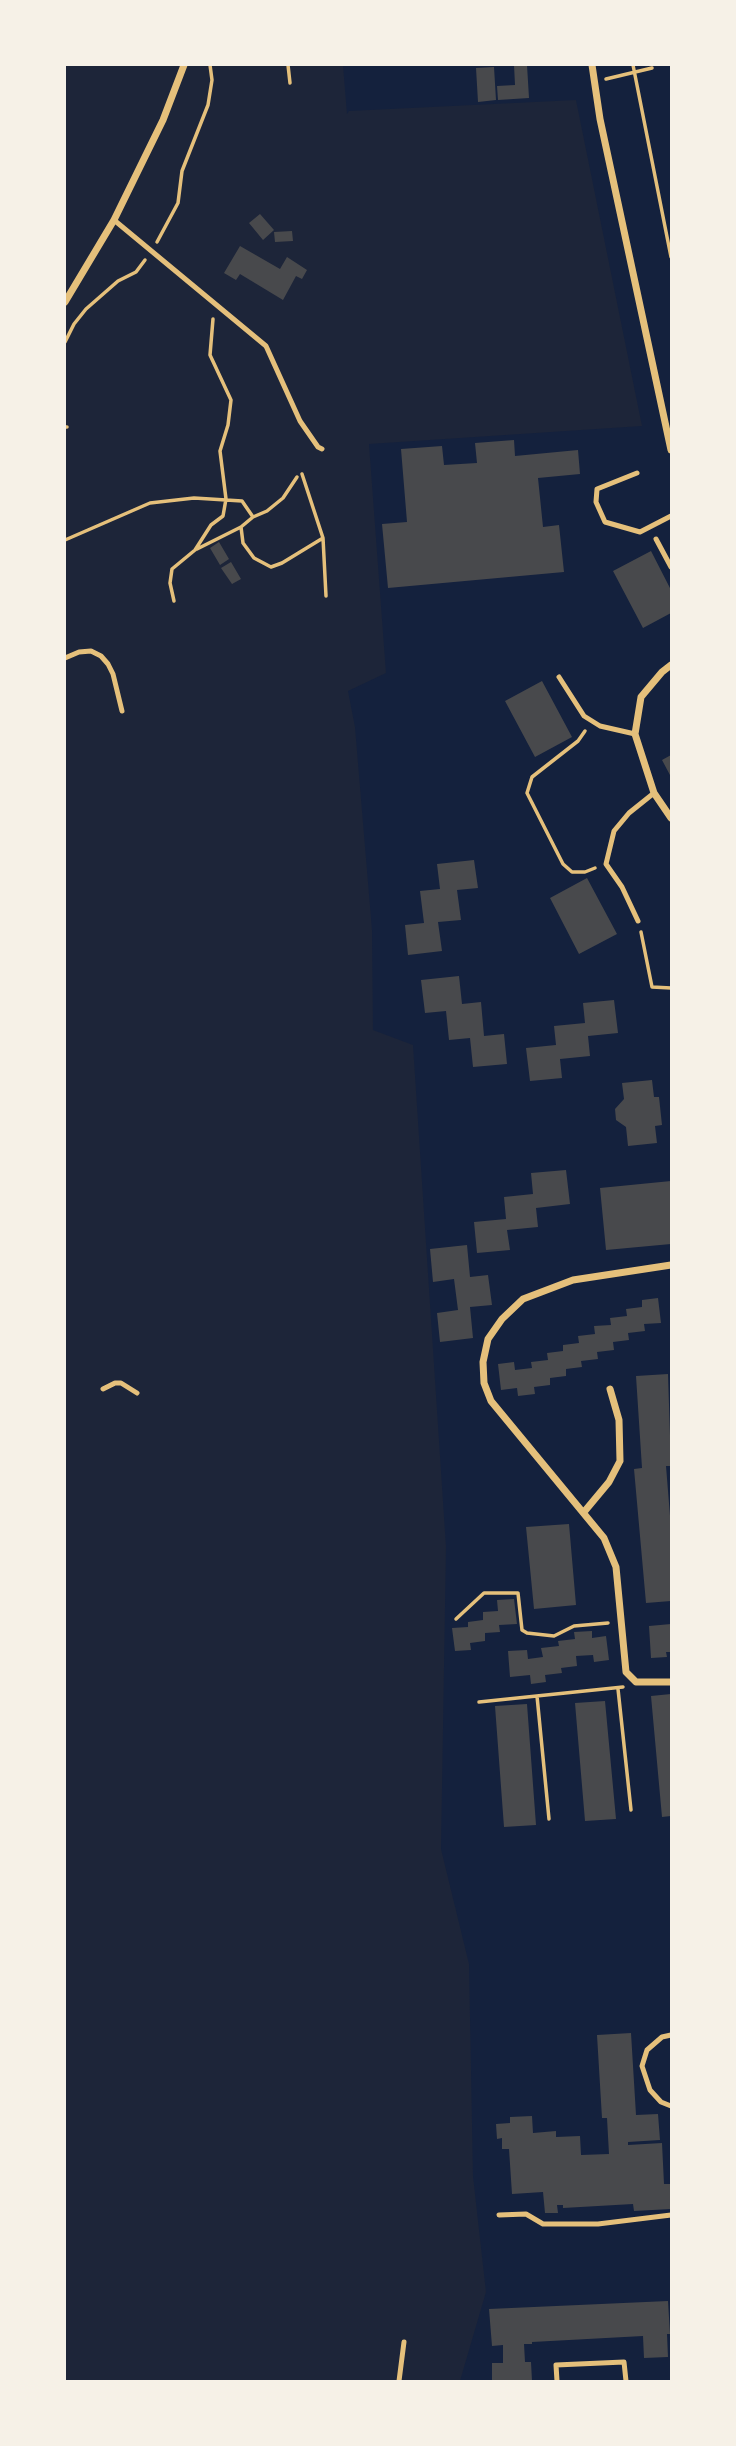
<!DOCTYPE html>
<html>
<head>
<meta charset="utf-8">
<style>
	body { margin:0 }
	#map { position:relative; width:736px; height:2446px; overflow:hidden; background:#14213d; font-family:"Zilla Slab",serif }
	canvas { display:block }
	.frame { position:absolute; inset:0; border:66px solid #f6f1e7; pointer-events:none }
</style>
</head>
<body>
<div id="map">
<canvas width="736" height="2446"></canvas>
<div class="frame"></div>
</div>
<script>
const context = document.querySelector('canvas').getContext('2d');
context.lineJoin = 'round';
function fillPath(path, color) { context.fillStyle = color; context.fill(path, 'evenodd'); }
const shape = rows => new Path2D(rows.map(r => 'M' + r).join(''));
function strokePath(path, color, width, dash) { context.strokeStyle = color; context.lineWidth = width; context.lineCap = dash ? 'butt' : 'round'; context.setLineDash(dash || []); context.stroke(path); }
fillPath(shape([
	[65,65,343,65,347,114,349,111,576,100,642,426,369,444,386,673,348,691,355,727,372,930,373,1030,413,1045,446,1547,441,1849,469,1964,473,2176,486,2292,460,2381,65,2381]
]), '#1d2539');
fillPath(shape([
	[514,65,527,65,529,98,498,100,497,86,515,85],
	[494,67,496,100,478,102,476,68],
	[260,214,274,230,263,240,249,223],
	[292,231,293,241,275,242,274,232],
	[240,246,280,269,287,257,307,270,302,279,296,276,283,300,240,274,236,280,224,273],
	[514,440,515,456,578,450,580,474,538,478,543,527,559,525,564,572,388,588,382,524,407,522,401,449,442,446,444,465,477,463,475,443],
	[219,542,229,559,220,565,210,548],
	[651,551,671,590,671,613,643,628,613,571],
	[231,562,241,579,232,584,221,568],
	[542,681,572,737,535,757,505,701],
	[671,755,671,777,662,760],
	[474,860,478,888,457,890,461,920,438,922,442,951,408,955,405,925,424,923,420,891,440,889,437,864],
	[587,878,617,934,579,954,550,898],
	[459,976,462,1004,481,1002,484,1036,504,1034,507,1064,473,1067,470,1038,449,1040,446,1011,425,1013,421,980],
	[614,1000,618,1033,588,1036,590,1056,560,1059,562,1078,530,1081,526,1048,556,1045,554,1026,585,1023,583,1003],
	[652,1080,654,1097,659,1097,662,1125,655,1126,657,1143,628,1146,626,1127,616,1120,615,1109,624,1099,622,1083],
	[566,1170,570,1204,536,1208,538,1227,507,1230,510,1250,477,1253,474,1222,506,1219,504,1197,533,1194,531,1173],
	[671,1181,671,1244,606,1250,600,1188],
	[467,1245,470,1277,488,1275,492,1305,470,1307,473,1338,440,1342,437,1313,458,1310,454,1279,433,1282,430,1249],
	[658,1298,661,1323,644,1324,645,1331,628,1333,629,1340,613,1342,614,1350,597,1352,598,1359,581,1361,582,1367,566,1369,566,1376,550,1378,550,1385,534,1387,535,1394,518,1396,517,1388,501,1390,498,1364,514,1362,515,1370,532,1368,531,1362,548,1360,547,1353,563,1351,563,1345,579,1343,578,1336,595,1334,594,1326,611,1325,610,1318,627,1316,626,1309,642,1307,642,1300],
	[668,1374,671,1466,666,1466,671,1528,671,1601,646,1603,634,1469,642,1468,636,1376],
	[569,1524,576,1605,534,1609,526,1527],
	[514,1599,517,1624,499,1625,500,1632,485,1633,485,1641,470,1643,471,1650,455,1651,452,1628,468,1627,468,1622,483,1620,483,1612,498,1611,497,1600],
	[671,1624,671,1652,666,1652,667,1657,651,1658,649,1626],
	[592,1631,592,1638,606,1636,609,1660,594,1662,593,1655,576,1656,577,1666,561,1668,562,1673,545,1675,546,1682,531,1684,530,1675,510,1677,508,1651,527,1650,528,1659,543,1657,541,1648,559,1646,558,1641,575,1639,574,1632],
	[671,1694,671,1816,662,1817,651,1696],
	[605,1701,616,1819,585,1821,575,1703],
	[527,1704,536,1825,504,1827,495,1706],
	[631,2033,636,2115,658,2114,660,2140,628,2142,628,2145,662,2143,664,2184,671,2184,671,2209,634,2211,633,2204,563,2208,563,2205,557,2205,558,2213,545,2213,543,2192,512,2194,509,2149,502,2149,502,2138,497,2139,496,2124,510,2123,510,2117,532,2116,533,2133,556,2131,556,2137,580,2136,581,2155,609,2154,607,2118,602,2118,597,2035],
	[668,2301,670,2334,667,2334,668,2357,644,2358,643,2336,532,2342,532,2344,524,2344,525,2362,531,2362,532,2381,492,2381,492,2363,503,2363,503,2345,492,2346,489,2309]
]), '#48494c');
strokePath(shape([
	[288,65,290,83],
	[633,65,671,257],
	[606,79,652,68],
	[157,242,178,203,182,171,208,105,212,80,210,65],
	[65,342,74,324,86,309,118,281,136,272,145,260],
	[65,427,67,427],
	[302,474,323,538,326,596],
	[241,527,243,543,254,558,271,567,282,563,323,538],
	[65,540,150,503,194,498,242,501,253,517,267,511,283,498,297,477],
	[197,549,241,527,253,517],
	[174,601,170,583,172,569,195,550,211,525,223,516,226,499,220,451,228,425,231,400,210,355,213,319],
	[585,731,578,741,532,777,527,793,563,864,572,872,585,872,595,868],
	[641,932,652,987,671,988],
	[456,1619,484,1593,518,1593,522,1630,527,1633,554,1636,574,1626,608,1623],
	[618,1689,631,1810],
	[537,1696,549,1819],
	[479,1702,623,1687]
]), '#e5c07b', 3.5);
strokePath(shape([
	[114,220,266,346,300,421,318,447,322,449],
	[637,473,597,489,596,502,605,522,640,532,671,516],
	[656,539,671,567],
	[65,658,79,652,91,651,101,656,108,664,113,674,122,711],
	[559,677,584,716,600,726,635,734],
	[638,921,622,887,606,864,614,831,629,813,654,793],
	[103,1389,115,1383,121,1383,137,1393],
	[671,2035,662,2037,647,2050,642,2066,650,2090,661,2102,671,2106],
	[499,2215,526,2214,543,2224,598,2224,671,2215],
	[399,2381,404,2342],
	[557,2381,556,2365,624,2362,626,2381]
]), '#e5c07b', 5);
strokePath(shape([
	[592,65,600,119,671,450],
	[65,302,114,220,163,120,184,65],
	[671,665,662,672,641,697,635,734,654,793,671,818],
	[671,1265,573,1280,523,1299,502,1319,488,1339,483,1362,484,1383,491,1401,604,1538,616,1567,626,1672,636,1682,671,1682],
	[584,1512,609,1482,620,1461,619,1420,610,1389]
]), '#e5c07b', 7);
</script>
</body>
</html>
